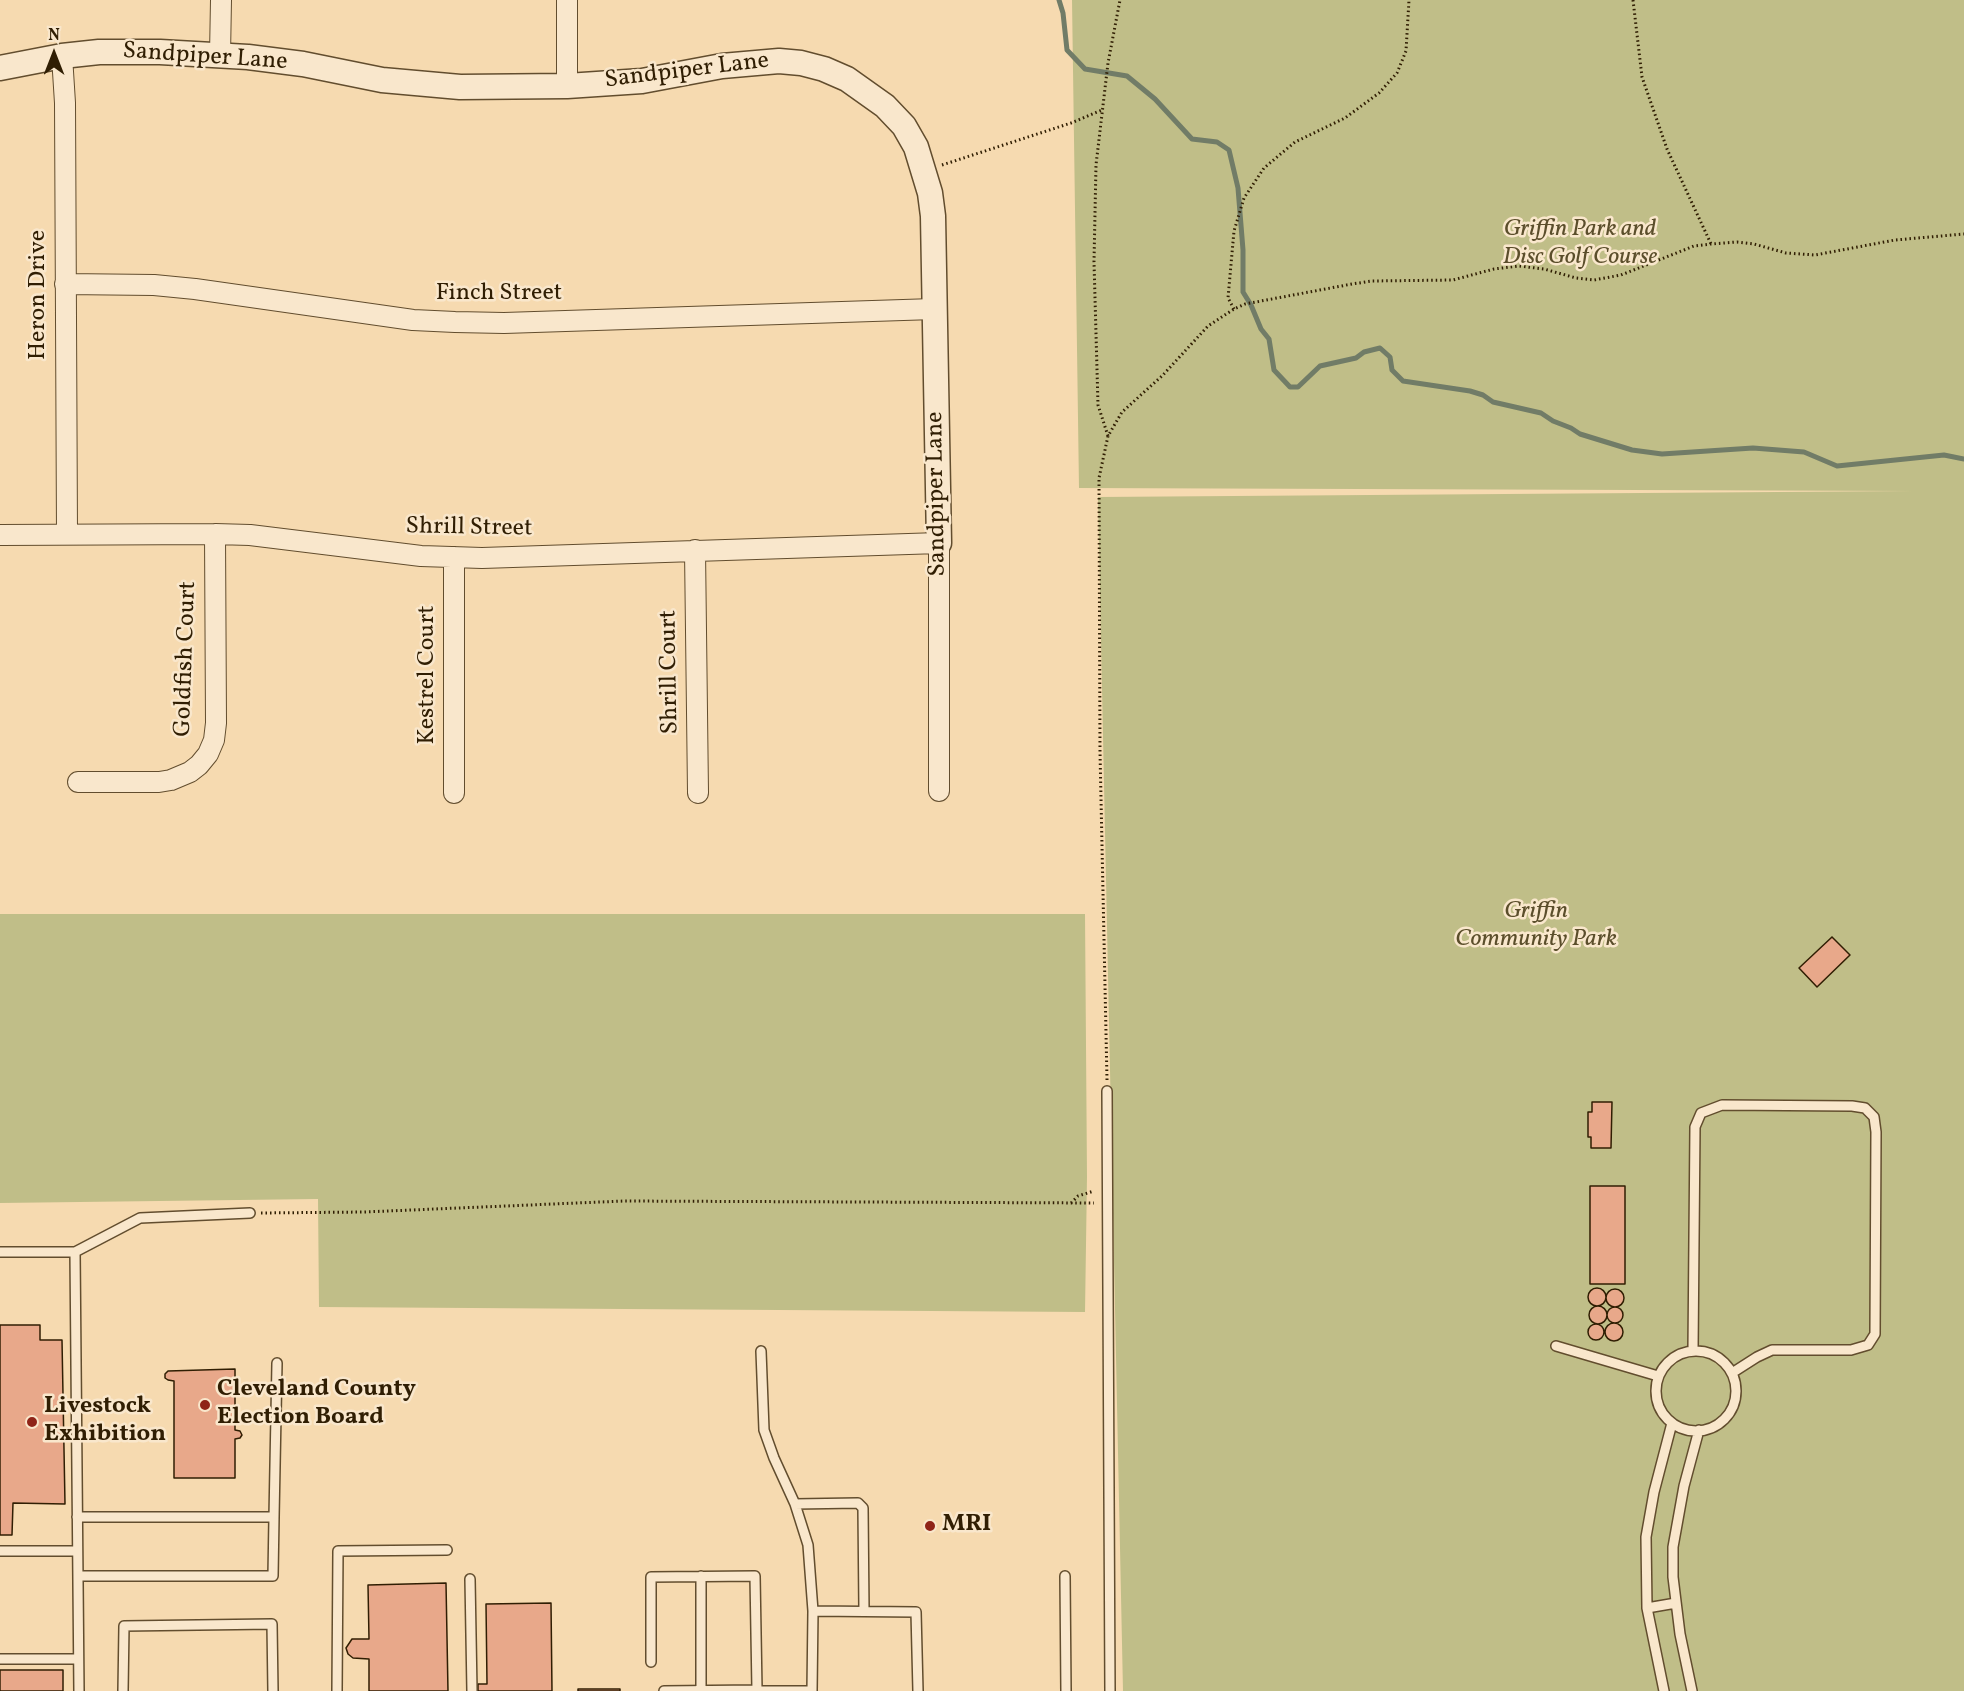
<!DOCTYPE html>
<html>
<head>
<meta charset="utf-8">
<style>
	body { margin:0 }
	#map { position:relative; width:1964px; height:1691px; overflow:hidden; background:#f6dab0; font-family:Vollkorn,serif }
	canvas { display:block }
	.north { position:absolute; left:24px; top:24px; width:60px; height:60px; -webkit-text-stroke:4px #f9e7cc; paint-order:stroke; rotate:0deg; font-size:16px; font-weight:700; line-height:24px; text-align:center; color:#301e03 }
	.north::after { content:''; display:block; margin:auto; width:21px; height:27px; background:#301e03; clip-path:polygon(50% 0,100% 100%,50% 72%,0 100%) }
</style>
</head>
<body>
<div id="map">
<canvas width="1964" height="1691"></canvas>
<div class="north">N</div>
</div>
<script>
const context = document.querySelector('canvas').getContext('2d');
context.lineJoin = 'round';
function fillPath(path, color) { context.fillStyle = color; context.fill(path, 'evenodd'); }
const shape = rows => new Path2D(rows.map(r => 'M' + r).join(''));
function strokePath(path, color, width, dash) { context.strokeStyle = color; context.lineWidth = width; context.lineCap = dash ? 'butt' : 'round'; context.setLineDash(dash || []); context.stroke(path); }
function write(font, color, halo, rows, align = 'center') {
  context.font = font + ' Vollkorn,serif'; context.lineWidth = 5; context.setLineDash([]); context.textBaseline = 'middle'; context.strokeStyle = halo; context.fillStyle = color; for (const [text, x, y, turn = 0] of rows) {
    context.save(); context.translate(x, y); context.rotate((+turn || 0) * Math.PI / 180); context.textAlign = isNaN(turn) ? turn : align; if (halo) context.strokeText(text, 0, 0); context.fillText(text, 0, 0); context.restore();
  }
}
fillPath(shape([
	[1072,0,1964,0,1964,1691,1123,1691,1098,497,1913,491,1079,488],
	[0,914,1085,914,1087,1177,1085,1312,319,1307,318,1199,0,1203]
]), '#c0be88');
strokePath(shape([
	[1059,0,1063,13,1067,50,1085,69,1127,76,1155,99,1192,139,1217,142,1229,150,1238,188,1243,250,1243,292,1251,305,1261,329,1269,339,1274,370,1290,387,1298,387,1320,366,1356,358,1364,352,1380,348,1390,357,1392,370,1403,381,1470,391,1483,395,1493,402,1541,413,1553,421,1571,428,1580,434,1632,450,1662,454,1753,448,1804,452,1837,466,1944,455,1964,459]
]), '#717c67', 5);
const building = shape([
	[1832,937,1850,955,1817,987,1799,968,1832,937],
	[1592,1102,1612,1102,1611,1148,1591,1148,1591,1137,1588,1137,1588,1112,1592,1112,1592,1102],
	[1590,1186,1625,1186,1625,1284,1590,1284,1590,1186],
	'1588 1297a9 9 0 1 1 18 0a9 9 0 1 1-18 0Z',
	'1606 1298a9 9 0 1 1 18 0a9 9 0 1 1-18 0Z',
	'1589 1315a9 9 0 1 1 18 0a9 9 0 1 1-18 0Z',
	'1607 1315a8 8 0 1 1 16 0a8 8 0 1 1-16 0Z',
	'1605 1332a9 9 0 1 1 18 0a9 9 0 1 1-18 0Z',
	'1588 1332a8 8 0 1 1 16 0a8 8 0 1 1-16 0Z',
	[0,1325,40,1325,40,1340,62,1340,65,1504,13,1503,12,1535,0,1535,0,1325],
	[235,1369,235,1430,240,1431,242,1435,240,1438,235,1439,235,1478,174,1478,174,1381,168,1380,165,1378,165,1374,168,1371,235,1369],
	[446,1583,448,1691,369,1691,369,1659,353,1658,348,1654,346,1648,352,1639,369,1639,368,1585,446,1583],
	[551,1603,552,1691,478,1691,478,1684,487,1684,486,1604,551,1603],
	[0,1670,63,1670,63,1691,0,1691,0,1670],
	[578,1689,620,1689,620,1691,578,1691,578,1689]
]);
fillPath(building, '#e8a88a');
strokePath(building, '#301e03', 1.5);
const service = shape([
	[1107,1091,1110,1691],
	[0,1252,75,1252,140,1218,250,1213],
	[75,1252,79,1691],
	[1556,1346,1658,1376],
	[1693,1350,1695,1127,1701,1113,1722,1105,1852,1106,1865,1108,1874,1117,1876,1132,1875,1334,1868,1345,1851,1350,1772,1350,1757,1357,1732,1373],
	'1656 1391a40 40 0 1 1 80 0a40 40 0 1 1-80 0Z',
	[761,1351,764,1430,774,1458,795,1504,808,1545,813,1611,812,1691],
	[795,1504,858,1503,863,1508,864,1611],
	[77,1517,274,1517,273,1576,78,1576],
	[274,1517,277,1363],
	[0,1551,77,1551],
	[701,1576,701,1690],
	[1065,1576,1066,1691],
	[470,1579,472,1691],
	[1647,1608,1676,1603],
	[813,1611,916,1612,918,1691],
	[0,1659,78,1659],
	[651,1662,651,1577,755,1576,757,1690,664,1691],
	[123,1691,124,1626,272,1624,273,1691],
	[337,1691,338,1551,447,1550],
	[757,1691,812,1691],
	[1664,1691,1647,1608,1646,1537,1654,1492,1672,1423],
	[1692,1691,1680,1634,1673,1577,1673,1547,1684,1486,1699,1430]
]);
const minor = shape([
	[220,55,221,0],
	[62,56,65,103,67,534],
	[567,86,567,0],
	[65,284,154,285,195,289,413,320,455,322,504,323,934,309],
	[0,535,215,534,250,535,421,556,482,558,939,543,939,791],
	[695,550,698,793],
	[454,557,454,793],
	[78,782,159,782,171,780,190,772,199,765,208,754,214,740,216,723,215,534]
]);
const tertiary = shape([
	[0,68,62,56,99,52,160,52,248,57,303,64,382,80,460,87,567,86,642,81,722,66,779,61,801,63,824,69,847,79,885,106,904,126,916,147,930,193,933,216,939,543]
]);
strokePath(service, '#624d2e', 12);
strokePath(minor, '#624d2e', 22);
strokePath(tertiary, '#624d2e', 27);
strokePath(shape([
	[1633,0,1642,77,1667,149,1711,244],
	[942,165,1071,123,1102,110],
	[1234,309,1228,298,1234,231,1244,198,1264,168,1295,142,1345,118,1379,93,1397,73,1406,51,1409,0],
	[1108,436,1098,405,1094,262,1096,165,1108,63,1120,0],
	[1107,1080,1100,752,1099,478,1108,436,1122,412,1162,376,1208,326,1234,309,1245,304,1352,284,1372,281,1453,280,1494,269,1519,266,1544,269,1576,278,1594,280,1621,275,1694,246,1711,244,1737,242,1754,244,1786,253,1815,255,1895,240,1964,234],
	[1071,1203,1078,1196,1094,1191],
	[261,1213,364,1212,624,1201,1094,1203]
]), '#301e03', 3, [1.5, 3]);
strokePath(service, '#f9e7cc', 9);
strokePath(minor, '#f9e7cc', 20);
strokePath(tertiary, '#f9e7cc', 24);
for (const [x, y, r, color] of [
	[205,1405,6,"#8f2418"],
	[32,1422,6,"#8f2418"],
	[930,1526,6,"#8f2418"]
]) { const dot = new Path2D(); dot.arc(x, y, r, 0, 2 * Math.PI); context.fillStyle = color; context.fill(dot); strokePath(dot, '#f9e7cc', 2); }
write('24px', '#301e03', '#f9e7cc', [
	["Sandpiper Lane",205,58,4],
	["Sandpiper Lane",687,72,-7],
	["Heron Drive",40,295,-90],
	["Finch Street",499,295],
	["Sandpiper Lane",938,494,-91],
	["Shrill Street",469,529,1],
	["Goldfish Court",187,659,-88],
	["Shrill Court",671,672,-91],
	["Kestrel Court",429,675,-90]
]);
write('italic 24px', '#5b4e2b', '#f9e7cc', [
	["Griffin Park and",1580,231],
	["Disc Golf Course",1580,259],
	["Griffin",1536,913],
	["Community Park",1536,941]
]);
write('bold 24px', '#301e03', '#f9e7cc', [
	["Cleveland County",217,1391],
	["Election Board",217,1419],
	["Livestock",44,1408],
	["Exhibition",44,1436],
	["MRI",942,1526]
], 'left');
</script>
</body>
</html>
